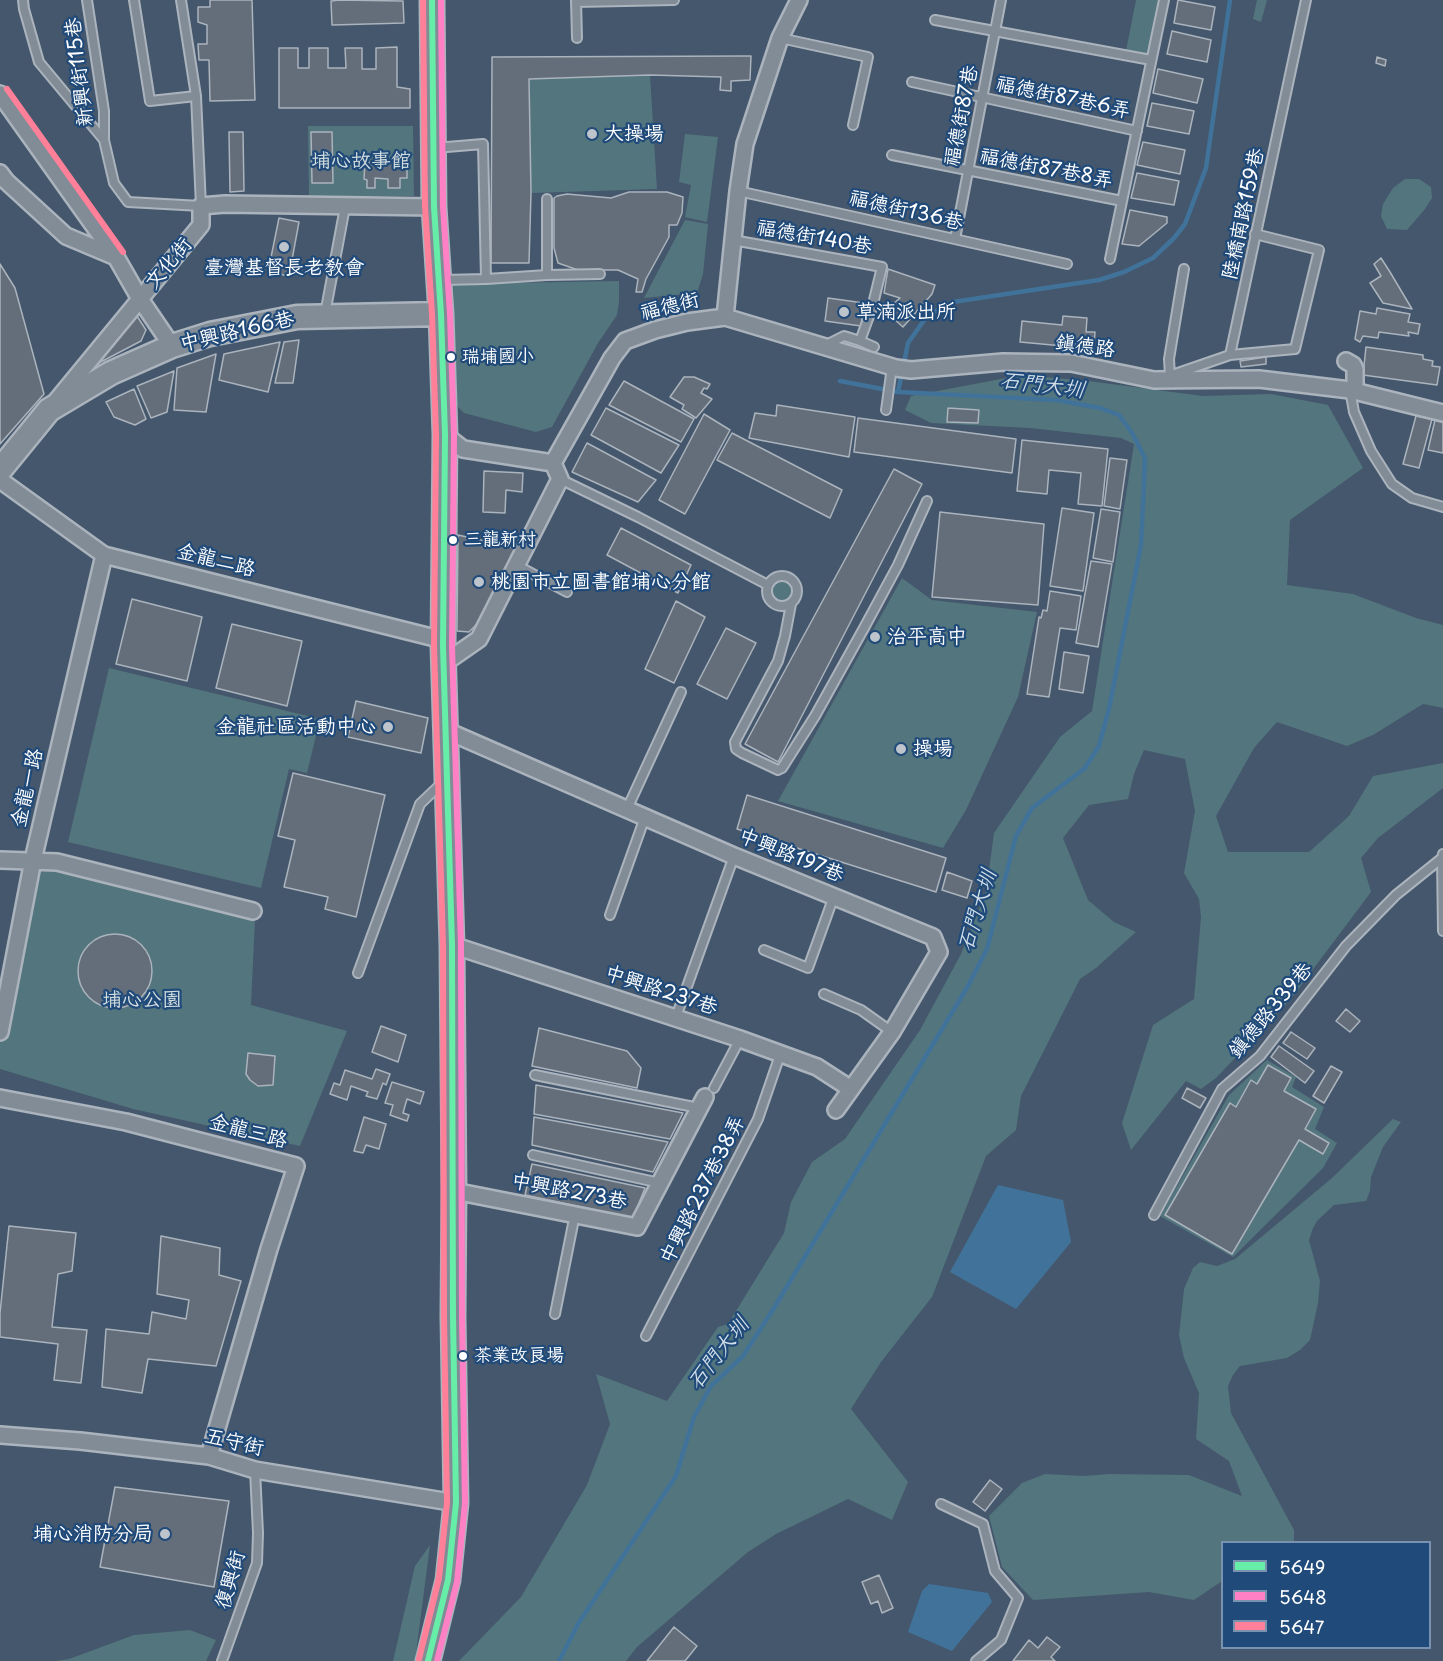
<!DOCTYPE html>
<html>
<head>
<meta charset="utf-8">
<style>
	body { margin:0 }
	#map { position:relative; width:1443px; height:1661px; overflow:hidden; background:#44576c; font-family:"Playpen Sans",sans-serif }
	canvas { display:block }
	.legend { position:absolute; left:1221px; top:1541px; width:210px; height:108px; box-sizing:border-box; background:#1f4a7a; border:2px solid #7992af; margin:0; padding:8px 10px; list-style:none; font-size:18px; color:#fff }
	.legend li { display:flex; align-items:center; gap:12px; height:30px }
	.legend b { width:30px; border:2px solid #7992af }
</style>
</head>
<body>
<div id="map">
<canvas width="1443" height="1661"></canvas>
<ul class="legend">
<li><b style="height:8px;background:#66eda8"></b>5649</li>
<li><b style="height:8px;background:#ff80c5"></b>5648</li>
<li><b style="height:8px;background:#ff8098"></b>5647</li>
</ul>
</div>
<script>
const context = document.querySelector('canvas').getContext('2d');
context.lineJoin = 'round';
function fillPath(path, color) { context.fillStyle = color; context.fill(path, 'evenodd'); }
const shape = rows => new Path2D(rows.map(r => 'M' + r).join(''));
function strokePath(path, color, width, dash) { context.strokeStyle = color; context.lineWidth = width; context.lineCap = dash ? 'butt' : 'round'; context.setLineDash(dash || []); context.stroke(path); }
function write(font, color, halo, rows, align = 'center') {
  context.font = font + ' "Playpen Sans","LXGW WenKai TC",sans-serif'; context.lineWidth = 4.5; context.setLineDash([]); context.textBaseline = 'middle'; context.strokeStyle = halo; context.fillStyle = color; for (const [text, x, y, turn = 0] of rows) {
    context.save(); context.translate(x, y); context.rotate((+turn || 0) * Math.PI / 180); context.textAlign = isNaN(turn) ? turn : align; if (halo) context.strokeText(text, 0, 0); context.fillText(text, 0, 0); context.restore();
  }
}
fillPath(shape([
	[1136,0,1161,0,1148,55,1126,51],
	[1257,0,1267,0,1261,22,1253,19],
	[650,75,657,189,531,193,529,79],
	[308,126,413,126,414,196,309,196],
	[685,134,718,137,707,222,685,217,691,185,679,182],
	[1405,179,1419,179,1431,187,1432,198,1425,209,1407,230,1387,229,1381,216,1383,204,1393,188],
	[685,220,708,224,703,274,697,293,644,298],
	[619,281,619,301,617,315,598,343,552,427,536,432,464,413,456,405,453,284],
	[1022,375,1088,381,1203,396,1271,394,1328,405,1363,468,1290,520,1287,585,1353,594,1416,618,1443,625,1443,708,1423,704,1373,735,1347,746,1277,722,1254,748,1216,816,1228,852,1309,852,1349,816,1373,776,1443,763,1443,788,1378,838,1361,858,1371,892,1290,1000,1216,1078,1201,1089,1186,1081,1131,1150,1122,1123,1153,1025,1194,999,1201,917,1199,899,1184,873,1195,811,1185,759,1144,750,1134,774,1128,799,1089,805,1063,838,1088,900,1114,922,1136,932,1096,968,1080,979,1021,1096,1016,1130,986,1156,932,1297,881,1362,851,1409,908,1482,892,1520,848,1499,776,1534,748,1552,637,1647,626,1661,459,1661,521,1597,587,1485,610,1424,596,1374,667,1401,718,1327,728,1324,784,1233,791,1202,812,1162,845,1139,920,1030,961,954,986,892,994,833,1060,737,1092,711,1134,444,1121,438,1030,428,931,423,905,410,911,396],
	[902,578,932,600,1037,612,1018,697,966,810,943,848,778,801],
	'773 591a9 9 0 1 1 18 0a9 9 0 1 1-18 0Z',
	[109,668,320,719,307,773,289,769,261,888,68,842],
	[40,863,255,920,251,1005,347,1031,300,1146,133,1109,0,1069,0,1032],
	[1267,1060,1296,1077,1292,1087,1324,1107,1315,1129,1337,1143,1323,1168,1233,1257,1160,1216,1229,1095],
	[1393,1119,1401,1122,1383,1147,1371,1177,1370,1191,1366,1201,1334,1205,1317,1221,1313,1228,1309,1240,1320,1281,1318,1303,1310,1340,1300,1350,1287,1358,1240,1366,1233,1375,1228,1386,1231,1413,1294,1530,1294,1542,1222,1542,1222,1581,1194,1600,1149,1592,1033,1600,1002,1567,989,1516,1022,1483,1045,1474,1084,1476,1109,1474,1189,1475,1242,1496,1229,1461,1196,1439,1199,1393,1184,1358,1179,1335,1184,1289,1193,1268,1200,1262,1217,1266,1235,1259,1332,1178],
	[430,1545,415,1661,393,1661,415,1566],
	[190,1630,216,1640,206,1661,56,1661,69,1659,134,1635]
]), '#53757d');
fillPath(shape([
	[998,1185,1063,1200,1071,1242,1016,1309,950,1272],
	[929,1584,988,1593,992,1602,952,1651,908,1632,922,1591]
]), '#41739a');
strokePath(shape([
	[898,392,908,343,927,316,953,302,1099,280,1124,272,1153,258,1174,238,1185,224,1206,168,1230,0],
	[559,1661,578,1624,676,1476,694,1417,711,1386,743,1356,774,1308,968,986,987,949,1016,836,1032,808,1085,768,1099,746,1109,709,1141,545,1143,505,1145,458,1132,433,1119,415,1100,408,1056,400,898,392,840,381]
]), '#41739a', 4.5);
const building = shape([
	[210,0,252,0,255,100,210,101,209,60,199,60,198,44,207,44,207,25,198,22,198,7,210,7,210,0],
	[339,0,403,1,404,23,332,25,331,1,339,0],
	[1178,0,1215,7,1211,30,1174,23,1178,0],
	[1172,31,1211,40,1207,62,1167,54,1172,31],
	[397,47,397,87,410,89,410,108,279,108,279,48,298,48,298,68,309,68,309,48,328,48,328,68,346,68,345,48,362,48,362,69,376,69,376,48,397,47],
	[747,56,751,56,750,80,731,81,731,91,720,90,721,77,650,75,529,79,531,193,529,263,491,263,492,57,747,56],
	[1377,57,1386,60,1385,66,1376,63,1377,57],
	[1158,69,1203,79,1197,103,1153,93,1158,69],
	[1152,103,1194,111,1189,134,1147,126,1152,103],
	[229,132,243,132,244,191,230,192,229,132],
	[311,132,332,132,333,183,312,183,311,132],
	[1143,142,1185,150,1180,174,1137,165,1143,142],
	[365,162,407,163,407,178,400,178,400,188,388,188,388,179,375,178,375,188,367,188,367,180,364,179,365,162],
	[1137,173,1179,181,1174,205,1131,198,1137,173],
	[629,192,667,192,683,197,682,213,677,225,669,225,669,237,646,279,642,292,636,292,638,279,618,270,578,270,558,263,554,248,554,198,557,196,567,194,611,198,629,192],
	[1130,210,1167,217,1167,223,1139,246,1122,244,1130,210],
	[279,218,299,222,289,276,268,272,279,218],
	[1381,258,1390,272,1412,309,1383,303,1370,283,1381,276,1374,264,1381,258],
	[0,264,15,288,44,394,0,444,0,264],
	[888,269,935,285,932,294,903,327,885,311,900,298,884,293,888,269],
	[828,298,864,303,861,326,825,321,828,298],
	[1377,308,1410,314,1408,322,1420,324,1418,334,1408,332,1409,336,1379,332,1378,338,1363,336,1360,342,1355,339,1360,311,1376,314,1377,308],
	[137,316,146,330,141,341,95,365,137,316],
	[1063,316,1087,318,1086,332,1095,332,1094,345,1075,343,1074,347,1020,342,1022,321,1062,325,1063,316],
	[299,340,293,383,275,383,284,342,299,340],
	[280,342,268,392,219,380,224,354,280,342],
	[1366,347,1423,355,1423,359,1433,361,1432,366,1440,367,1437,385,1363,375,1366,347],
	[216,354,206,412,174,410,177,368,216,354],
	[1266,357,1266,364,1241,367,1240,361,1266,357],
	[174,371,167,412,151,418,137,386,174,371],
	[684,377,694,377,710,384,707,389,704,388,701,393,712,399,696,418,682,409,684,405,670,397,684,377],
	[624,381,694,419,681,442,609,405,624,381],
	[134,389,146,419,135,425,114,417,106,402,134,389],
	[777,405,855,417,849,457,749,438,755,413,776,416,777,405],
	[606,408,679,445,661,473,591,435,606,408],
	[948,408,979,410,978,423,947,422,948,408],
	[704,414,730,430,685,514,659,500,704,414],
	[1416,416,1432,419,1419,468,1403,464,1416,416],
	[858,418,1016,439,1012,473,854,452,858,418],
	[1435,420,1443,422,1443,453,1428,450,1435,420],
	[732,433,842,490,830,518,717,460,732,433],
	[1022,440,1108,449,1102,506,1078,504,1081,473,1049,470,1047,494,1017,491,1022,440],
	[587,443,656,480,638,502,572,472,587,443],
	[1110,458,1127,460,1120,509,1104,506,1110,458],
	[894,469,922,484,778,762,745,744,894,469],
	[484,471,523,473,522,492,506,490,505,513,483,512,484,471],
	[1062,508,1094,513,1083,591,1050,586,1062,508],
	[1101,509,1120,512,1113,562,1093,558,1101,509],
	[940,512,1044,524,1038,605,932,597,940,512],
	[621,528,691,565,678,593,607,555,621,528],
	[458,535,516,548,483,618,469,632,457,631,458,535],
	[1091,561,1112,564,1098,647,1076,643,1091,561],
	[1050,591,1081,596,1076,630,1060,628,1049,697,1027,694,1039,617,1041,618,1043,610,1047,611,1050,591],
	[132,599,202,617,187,681,116,664,132,599],
	[676,601,705,617,674,683,645,669,676,601],
	[232,624,302,641,287,706,216,688,232,624],
	[726,628,756,643,727,699,697,684,726,628],
	[1064,652,1089,656,1083,693,1059,689,1064,652],
	[356,701,428,718,421,753,348,737,356,701],
	[293,773,385,795,356,917,325,909,328,897,284,887,295,840,278,836,293,773],
	[747,795,946,858,936,892,737,829,747,795],
	[947,872,972,881,967,898,942,890,947,872],
	'78 971a37 37 0 1 1 74 0a37 37 0 1 1-74 0Z',
	[1346,1009,1360,1021,1350,1032,1336,1021,1346,1009],
	[381,1026,406,1035,398,1062,372,1052,381,1026],
	[539,1028,627,1051,641,1068,637,1088,532,1066,539,1028],
	[1291,1032,1315,1048,1307,1059,1283,1043,1291,1032],
	[1279,1046,1314,1071,1305,1083,1271,1057,1279,1046],
	[248,1053,275,1056,273,1085,258,1086,250,1080,246,1074,248,1053],
	[1268,1065,1291,1078,1284,1091,1316,1109,1305,1129,1329,1143,1323,1154,1299,1140,1232,1254,1165,1215,1230,1103,1236,1107,1251,1080,1257,1084,1268,1065],
	[1331,1066,1342,1072,1324,1103,1313,1096,1331,1066],
	[376,1069,390,1074,386,1085,383,1083,377,1099,366,1096,368,1092,351,1086,347,1100,330,1094,334,1083,340,1085,345,1070,372,1079,376,1069],
	[392,1082,424,1092,420,1104,407,1099,403,1113,409,1115,407,1121,390,1115,393,1105,385,1103,392,1082],
	[536,1085,683,1113,670,1139,534,1114,536,1085],
	[1187,1088,1206,1098,1200,1108,1182,1098,1187,1088],
	[364,1117,386,1124,379,1149,366,1145,363,1153,354,1151,364,1117],
	[534,1117,668,1142,653,1172,532,1145,534,1117],
	[532,1164,645,1188,633,1218,525,1195,532,1164],
	[9,1226,76,1233,72,1271,58,1274,52,1327,87,1330,81,1383,54,1380,58,1344,0,1337,0,1313,9,1226],
	[161,1236,220,1248,219,1275,241,1281,216,1366,148,1359,142,1393,102,1387,106,1329,149,1334,152,1312,186,1319,189,1300,157,1294,161,1236],
	[990,1480,1002,1489,985,1511,973,1502,990,1480],
	[115,1487,229,1501,214,1587,100,1567,115,1487],
	[879,1575,893,1608,882,1613,878,1601,871,1604,862,1582,879,1575],
	[674,1627,697,1646,685,1661,647,1661,674,1627],
	[1047,1637,1060,1647,1051,1657,1055,1661,1013,1661,1029,1640,1038,1648,1047,1637]
]);
fillPath(building, '#636e7a');
strokePath(building, '#abb3bd', 1.5);
const lane = shape([
	[23,0,24,9,39,62,104,140],
	[87,0,104,111,104,140,114,183,128,202,201,206,196,96,181,0],
	[134,0,150,101,196,96],
	[576,0,577,38],
	[576,2,674,0],
	[935,20,1151,60],
	[780,38,868,57,853,125],
	[912,82,1137,131],
	[435,148,483,144,486,279,442,280],
	[892,155,1122,201],
	[738,191,1067,264],
	[955,239,1001,0],
	[733,240,882,267,872,308,860,341,844,336,824,346],
	[1110,259,1164,0],
	[547,275,600,274],
	[486,279,547,275,547,199],
	[325,314,345,207],
	[860,341,874,347],
	[1230,355,1295,349,1319,250,1255,234],
	[1172,375,1230,355,1306,0],
	[1170,376,1169,359,1184,269],
	[1350,390,1354,412,1371,451,1392,484,1412,498,1443,507],
	[886,410,892,367],
	[560,479,638,517,768,585],
	[516,565,567,592],
	'767 591a15 15 0 1 1 30 0a15 15 0 1 1-30 0Z',
	[791,604,785,636,778,661,735,742,736,749,742,753,778,770,782,768,815,716,864,628,898,565,927,501],
	[627,809,681,692],
	[1442,858,1443,931],
	[610,915,645,817],
	[764,950,808,968,834,896],
	[358,973,420,804,443,782],
	[824,994,861,1010,892,1032],
	[676,1017,734,856],
	[535,1075,699,1108],
	[714,1088,740,1039],
	[533,1155,660,1183],
	[1154,1215,1222,1089,1260,1056,1346,946,1396,895,1442,858,1443,854],
	[555,1314,575,1214],
	[646,1336,758,1119,780,1055],
	[941,1504,983,1524,995,1571,1018,1598,1001,1640,976,1661],
	[222,1661,257,1563,258,1533,255,1470]
]);
const street = shape([
	[0,94,116,257,140,299,172,346],
	[0,173,6,181,66,236,116,257],
	[725,317,896,368,911,370,1003,362,1071,363,1154,380,1259,379,1350,390,1443,413],
	[1346,361,1353,365,1355,369,1355,391],
	[57,400,201,225,201,206,225,204,434,207],
	[445,435,463,449,553,463,612,358,625,341,655,330,687,322,725,317,738,191,745,144,780,38,799,0],
	[0,480,104,555,443,640],
	[443,664,479,639,560,479,553,463],
	[445,730,734,856,933,937,939,952,892,1032,836,1110],
	[0,860,57,862,253,911],
	[452,945,740,1039,817,1067,851,1089],
	[0,1032,33,860,104,555],
	[0,1098,126,1122,296,1166,269,1249,209,1456],
	[454,1191,637,1227,705,1097],
	[0,1435,80,1441,209,1456,255,1470,456,1503]
]);
const secondary = shape([
	[0,470,49,410,111,373,172,346,210,334,297,317,441,314],
	[428,1661,448,1580,456,1503,453,1316,454,1191,452,945,443,646,445,435,441,314,434,207,432,0]
]);
strokePath(lane, '#abb3bd', 12);
strokePath(street, '#abb3bd', 20);
strokePath(secondary, '#abb3bd', 27);
strokePath(lane, '#828c96', 8);
strokePath(street, '#828c96', 15);
strokePath(secondary, '#828c96', 22);
strokePath(shape([
	[428,1661,448,1580,456,1503,453,1316,452,945,443,646,445,435,441,314,434,207,432,0]
]), '#66eda8', 6);
strokePath(shape([
	[437,1661,457,1582,465,1503,462,1316,461,945,452,646,454,435,450,314,443,207,441,0]
]), '#ff80c5', 6);
strokePath(shape([
	[7,89,123,252],
	[419,1659,439,1578,447,1503,444,1316,443,945,434,646,436,435,432,314,425,207,423,0]
]), '#ff8098', 6);
for (const [x, y, r, color] of [
	[592,134,6,"#bec4cc"],
	[284,247,6,"#bec4cc"],
	[844,312,6,"#bec4cc"],
	[451,357,5,"#fff"],
	[453,540,5,"#fff"],
	[479,582,6,"#bec4cc"],
	[875,637,6,"#bec4cc"],
	[388,727,6,"#bec4cc"],
	[901,749,6,"#bec4cc"],
	[463,1356,5,"#fff"],
	[165,1534,6,"#bec4cc"]
]) { const dot = new Path2D(); dot.arc(x, y, r, 0, 2 * Math.PI); context.fillStyle = color; context.fill(dot); strokePath(dot, '#1f4a7a', 2); }
write('18px', '#fff', '#1f4a7a', [
	["瑞埔國小",462,357],
	["三龍新村",464,540],
	["茶業改良場",474,1356]
], 'left');
write('20px', '#fff', '#1f4a7a', [
	["新興街115巷",80,72,-97],
	["福德街87巷6弄",1063,98,12],
	["福德街87巷",962,116,-79],
	["福德街87巷8弄",1046,169,11],
	["福德街136巷",906,211,13],
	["陸橋南路159巷",1244,214,-78],
	["福德街140巷",814,238,10],
	["文化街",169,264,-50],
	["福德街",670,307,-14],
	["中興路166巷",237,332,-13],
	["鎮德路",1085,347,8],
	["金龍二路",216,561,14],
	["金龍一路",28,788,-77],
	["中興路197巷",791,856,22],
	["中興路237巷",661,991,18],
	["鎮德路339巷",1271,1011,-50],
	["金龍三路",248,1132,15],
	["中興路237巷38弄",703,1190,-63],
	["中興路273巷",569,1192,11],
	["五守街",234,1443,13],
	["復興街",231,1580,-74]
]);
write('20px', '#fff', '#1f4a7a', [
	["大操場",604,134],
	["臺灣基督長老教會",284,268,"center"],
	["草湳派出所",856,312],
	["桃園市立圖書館埔心分館",491,582],
	["治平高中",887,637],
	["金龍社區活動中心",376,727,"right"],
	["操場",913,749],
	["埔心消防分局",153,1534,"right"]
], 'left');
write('20px', '#d4dedf', '#1f4a7a', [
	["埔心故事館",361,161],
	["埔心公園",142,1000]
]);
write('italic 21px', '#d0dde7', '#1f4a7a', [
	["石門大圳",1042,386,7],
	["石門大圳",978,911,-73],
	["石門大圳",719,1354,-52]
]);
</script>
</body>
</html>
